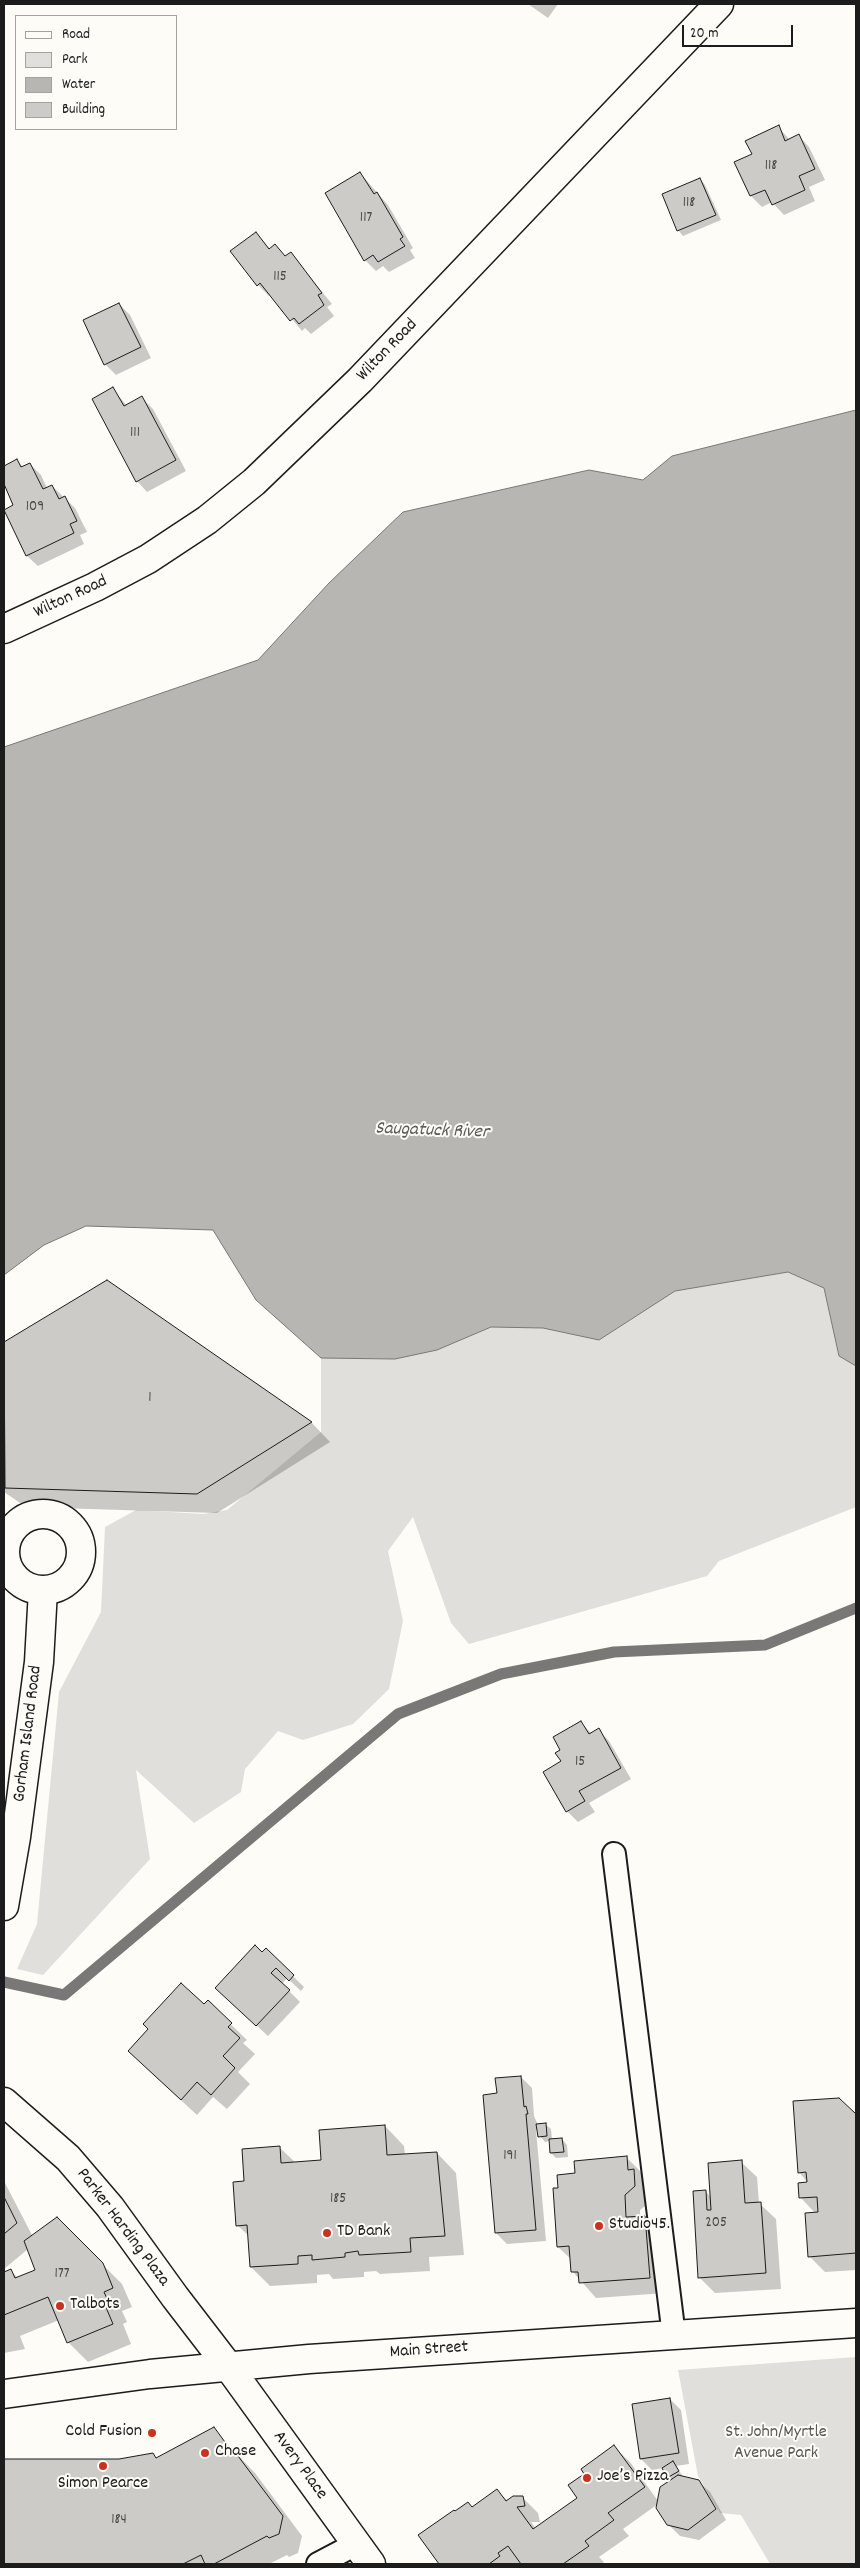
<!DOCTYPE html>
<html>
<head>
<meta charset="utf-8">
<style>
	body { margin:0 }
	#map { position:relative; width:860px; height:2568px; overflow:hidden; background:#fdfcf7; font-family:Dekko,sans-serif }
	canvas { display:block }
	.frame { position:absolute; inset:0; border:5px solid #1c1c1c; pointer-events:none }
	.legend { position:absolute; left:15px; top:15px; width:162px; height:115px; box-sizing:border-box; background:#fdfcf7; border:1px solid #a3a29f; margin:0; padding:6px 9px; list-style:none; font-size:15px; color:#1c1c1c }
	.legend li { display:flex; align-items:center; gap:10px; height:25px }
	.legend b { width:25px; border:1px solid #a3a29f }
	.scale { position:absolute; left:682px; top:25px; width:111px; height:22px; box-sizing:border-box; border:2px solid #1c1c1c; border-top:0; padding-left:6px; font-size:15px; line-height:18px; white-space:nowrap; color:#1c1c1c; -webkit-text-stroke:4px #fdfcf7; paint-order:stroke }
</style>
</head>
<body>
<div id="map">
<canvas width="860" height="2568"></canvas>
<div class="frame"></div>
<ul class="legend">
<li><b style="height:6px;background:#fdfcf7"></b>Road</li>
<li><b style="height:14px;background:#e0dfdb"></b>Park</li>
<li><b style="height:14px;background:#b7b6b2"></b>Water</li>
<li><b style="height:14px;background:#cccbc8"></b>Building</li>
</ul>
<div class="scale">20 m</div>
</div>
<script>
const context = document.querySelector('canvas').getContext('2d');
context.lineJoin = 'round';
function fillPath(path, color) { context.fillStyle = color; context.fill(path, 'evenodd'); }
const shape = rows => new Path2D(rows.map(r => 'M' + r).join(''));
function strokePath(path, color, width, dash) { context.strokeStyle = color; context.lineWidth = width; context.lineCap = dash ? 'butt' : 'round'; context.setLineDash(dash || []); context.stroke(path); }
function write(font, color, halo, rows, align = 'center') {
  context.font = font + ' Dekko,sans-serif'; context.lineWidth = 4; context.setLineDash([]); context.textBaseline = 'middle'; context.strokeStyle = halo; context.fillStyle = color; for (const [text, x, y, turn = 0] of rows) {
    context.save(); context.translate(x, y); context.rotate((+turn || 0) * Math.PI / 180); context.textAlign = isNaN(turn) ? turn : align; if (halo) context.strokeText(text, 0, 0); context.fillText(text, 0, 0); context.restore();
  }
}
fillPath(shape([
	[788,1272,824,1288,839,1356,856,1366,856,1507,719,1561,707,1576,469,1644,451,1623,413,1517,388,1551,403,1621,389,1689,353,1724,303,1740,278,1731,245,1769,241,1792,194,1823,136,1770,150,1859,43,1975,17,1969,37,1924,59,1692,101,1612,105,1527,136,1510,203,1514,227,1510,321,1432,321,1358,395,1359,437,1350,491,1327,543,1328,599,1340,675,1291],
	[856,2357,856,2564,770,2564,741,2515,720,2513,698,2476,678,2370]
]), '#e0dfdb');
const water = shape([
	[856,410,856,1366,839,1356,824,1288,788,1272,675,1291,599,1340,543,1328,491,1327,437,1350,395,1359,321,1358,256,1300,213,1230,86,1226,44,1245,4,1275,4,747,258,660,329,583,403,512,589,470,643,480,672,456,856,410]
]);
fillPath(water, '#b7b6b2');
strokePath(water, '#797876', 1);
fillPath(shape([
	[528,4,558,4,548,18],
	[778,127,790,140,799,136,809,147,825,180,809,187,815,201,784,215,772,202,762,207,751,196,736,162,753,155],
	[360,173,388,205,413,248,410,250,415,258,389,272,383,266,376,271,365,260],
	[700,179,705,185,721,220,683,236,678,230],
	[256,233,270,249,275,246,286,257,291,254,332,304,327,307,334,316,311,334,305,328,302,331,271,294,269,296,258,285],
	[119,304,130,315,151,358,116,375,105,364],
	[113,389,127,406,142,398,153,409,186,471,147,492,137,481],
	[17,461,23,467,30,464,41,475,47,488,52,486,75,508,87,532,80,535,84,544,38,566,27,556,5,510,15,505,4,481,4,475,7,474,4,467],
	[107,1282,311,1422,330,1442,217,1513,26,1507,4,1492,4,1344],
	[581,1723,592,1734,598,1730,609,1741,631,1779,589,1803,595,1812,578,1822,567,1811,562,1750],
	[266,1950,304,1987,301,1991,287,1978,282,1984,300,2002,268,2036,227,1998],
	[208,2002,247,2040,243,2043,255,2054,238,2072,250,2084,227,2109,213,2097,197,2115,145,2067],
	[521,2077,532,2088,534,2116,538,2125,545,2124,551,2129,552,2140,562,2139,567,2145,568,2157,556,2158,551,2153,550,2141,545,2142,540,2136,538,2129,536,2130,546,2241,507,2244,496,2233,498,2095],
	[856,2115,856,2270,825,2272,809,2256,816,2214,801,2198,808,2183,799,2172],
	[385,2126,404,2146,405,2155,437,2153,456,2173,464,2255,429,2257,430,2271,380,2274,376,2271,364,2272,364,2277,333,2279,329,2274,317,2275,317,2283,270,2286,251,2267,249,2236,237,2225,246,2183,280,2148,296,2163,322,2162],
	[627,2158,643,2174,643,2180,649,2186,650,2202,640,2210,640,2217,644,2217,660,2233,665,2293,596,2298,573,2272,572,2260,558,2247,559,2189,577,2174],
	[741,2162,757,2177,759,2203,776,2219,781,2289,715,2293,700,2278,706,2192,712,2198],
	[4,2181,33,2237,57,2219,122,2284,132,2307,122,2311,127,2322,123,2324,131,2344,88,2362,68,2342,59,2320,20,2336,25,2349,4,2353,4,2274,11,2271,18,2278,37,2271,28,2249,4,2269],
	[670,2399,681,2410,689,2464,676,2466,684,2478,698,2481,710,2492,726,2520,699,2540,680,2536,668,2524,658,2504,623,2529,629,2536,599,2557,604,2562,601,2564,441,2564,420,2535,455,2513,473,2508,497,2491,508,2501,522,2497,538,2513,540,2522,531,2522,536,2529,579,2499,586,2474,614,2447,630,2462,658,2501,672,2481,663,2468,652,2470,641,2459],
	[213,2429,255,2473,302,2536,298,2553,289,2557,287,2555,269,2564,4,2564,4,2460,157,2459]
]), '#0003');
strokePath(shape([
	[4,1982,64,1995,398,1714,501,1674,614,1652,765,1645,856,1608]
]), '#797876', 11);
const building = shape([
	[779,125,785,141,799,134,815,169,799,176,805,190,772,205,765,190,750,196,734,162,752,154,745,141,779,125],
	[360,172,374,194,377,192,403,237,400,239,405,246,378,262,373,255,364,261,325,193,360,172],
	[700,178,716,215,677,231,662,194,700,178],
	[256,232,269,249,275,244,285,256,291,252,322,293,318,295,324,305,299,324,294,318,290,321,260,283,257,286,230,251,256,232],
	[119,303,141,347,104,365,83,320,119,303],
	[113,387,124,406,142,396,176,460,136,482,92,399,113,387],
	[17,459,21,467,30,463,43,489,52,485,59,499,65,496,77,521,70,524,74,533,26,556,4,510,13,505,4,484,4,466,17,459],
	[107,1280,312,1422,197,1494,5,1488,4,1342,107,1280],
	[581,1721,589,1734,599,1728,621,1768,579,1791,585,1801,566,1812,543,1772,561,1761,555,1753,560,1750,553,1737,581,1721],
	[255,1945,262,1952,266,1948,294,1975,289,1981,276,1968,271,1973,290,1990,256,2026,215,1988,255,1945],
	[181,1983,204,2004,208,2000,232,2023,228,2027,240,2038,223,2056,235,2068,211,2095,197,2082,181,2100,128,2051,148,2029,143,2024,181,1983],
	[521,2076,524,2107,526,2106,528,2114,526,2114,536,2230,495,2233,483,2095,497,2093,495,2078,521,2076],
	[839,2098,856,2114,856,2253,808,2257,805,2213,818,2212,817,2197,799,2198,798,2183,807,2182,806,2172,798,2173,793,2101,839,2098],
	[546,2123,547,2136,538,2137,536,2124,546,2123],
	[385,2125,387,2155,437,2152,445,2236,410,2238,411,2252,359,2255,358,2251,345,2253,345,2257,312,2260,312,2255,298,2256,298,2264,250,2267,247,2225,236,2226,233,2182,244,2181,242,2149,280,2146,281,2163,321,2160,319,2130,385,2125],
	[562,2138,564,2152,550,2153,549,2139,562,2138],
	[627,2156,628,2170,634,2169,635,2186,625,2195,626,2217,645,2216,650,2278,579,2283,578,2272,571,2272,569,2246,557,2247,553,2188,558,2188,557,2175,575,2173,574,2161,627,2156],
	[742,2160,745,2203,761,2202,766,2273,698,2278,693,2191,706,2190,707,2210,711,2210,708,2163,742,2160],
	[4,2197,17,2223,4,2234,4,2197],
	[57,2217,103,2263,113,2288,104,2292,109,2303,105,2305,113,2324,67,2343,48,2297,4,2315,4,2272,11,2269,15,2278,35,2270,24,2241,57,2217],
	[670,2398,679,2453,640,2459,632,2404,670,2398],
	[214,2427,233,2453,235,2452,283,2516,279,2534,269,2538,267,2536,214,2564,205,2564,201,2555,183,2564,4,2564,4,2459,119,2459,153,2453,156,2458,214,2427],
	[614,2445,645,2487,608,2513,614,2520,585,2541,589,2546,563,2564,521,2564,508,2546,498,2553,500,2556,489,2564,439,2564,418,2535,454,2510,455,2511,468,2502,472,2507,497,2489,506,2501,513,2496,523,2496,525,2506,517,2507,533,2529,577,2498,568,2485,584,2474,581,2469,614,2445],
	[673,2461,679,2471,667,2478,662,2468,673,2461],
	[678,2475,699,2480,716,2509,688,2530,667,2525,656,2508,660,2487,678,2475]
]);
fillPath(building, '#cccbc8');
strokePath(building, '#1c1c1c', 1);
const lane = shape([
	[614,1854,674,2336],
	[318,2564,356,2544]
]);
const street = shape([
	'5 1552a38 38 0 1 1 76 0a38 38 0 1 1-76 0Z',
	[4,1906,16,1837,39,1662,43,1590],
	[4,2102,68,2158,110,2207,175,2297,228,2366]
]);
const secondary = shape([
	[4,629,95,587,148,559,207,520,254,482,360,380,719,4],
	[228,2366,371,2564],
	[4,2394,150,2374,309,2359,856,2323]
]);
strokePath(lane, '#1c1c1c', 26);
strokePath(street, '#1c1c1c', 31);
strokePath(secondary, '#1c1c1c', 31);
strokePath(lane, '#fdfcf7', 22);
strokePath(street, '#fdfcf7', 28);
strokePath(secondary, '#fdfcf7', 28);
for (const [x, y, r, color] of [
	[599,2226,5,"#c8321e"],
	[327,2233,5,"#c8321e"],
	[60,2306,5,"#c8321e"],
	[152,2433,5,"#c8321e"],
	[205,2453,5,"#c8321e"],
	[103,2466,5,"#c8321e"],
	[587,2478,5,"#c8321e"]
]) { const dot = new Path2D(); dot.arc(x, y, r, 0, 2 * Math.PI); context.fillStyle = color; context.fill(dot); strokePath(dot, '#fdfcf7', 2); }
write('15px', '#484847', null, [
	["118",771,167],
	["118",689,204],
	["117",366,219],
	["115",280,278],
	["111",135,434],
	["109",35,508],
	["1",150,1399],
	["15",580,1763],
	["191",510,2157],
	["185",338,2200],
	["205",716,2224],
	["177",62,2275],
	["184",119,2521]
]);
write('18px', '#1c1c1c', '#fdfcf7', [
	["Wilton Road",388,351,-46],
	["Wilton Road",71,598,-25],
	["Gorham Island Road",29,1734,-83],
	["Parker Harding Plaza",122,2228,53],
	["Main Street",429,2351,-4],
	["Avery Place",299,2466,54]
]);
write('18px', '#1c1c1c', '#fdfcf7', [
	["Studio45.",609,2226],
	["TD Bank",337,2233],
	["Talbots",70,2306],
	["Cold Fusion",142,2433,"right"],
	["Chase",215,2453],
	["Joe’s Pizza",597,2478],
	["Simon Pearce",103,2485,"center"]
], 'left');
write('18px', '#575655', '#fdfcf7', [
	["St. John/Myrtle",776,2434],
	["Avenue Park",776,2455]
]);
write('italic 19px', '#5a5a58', '#fdfcf7', [
	["Saugatuck River",432,1132,2]
]);
</script>
</body>
</html>
